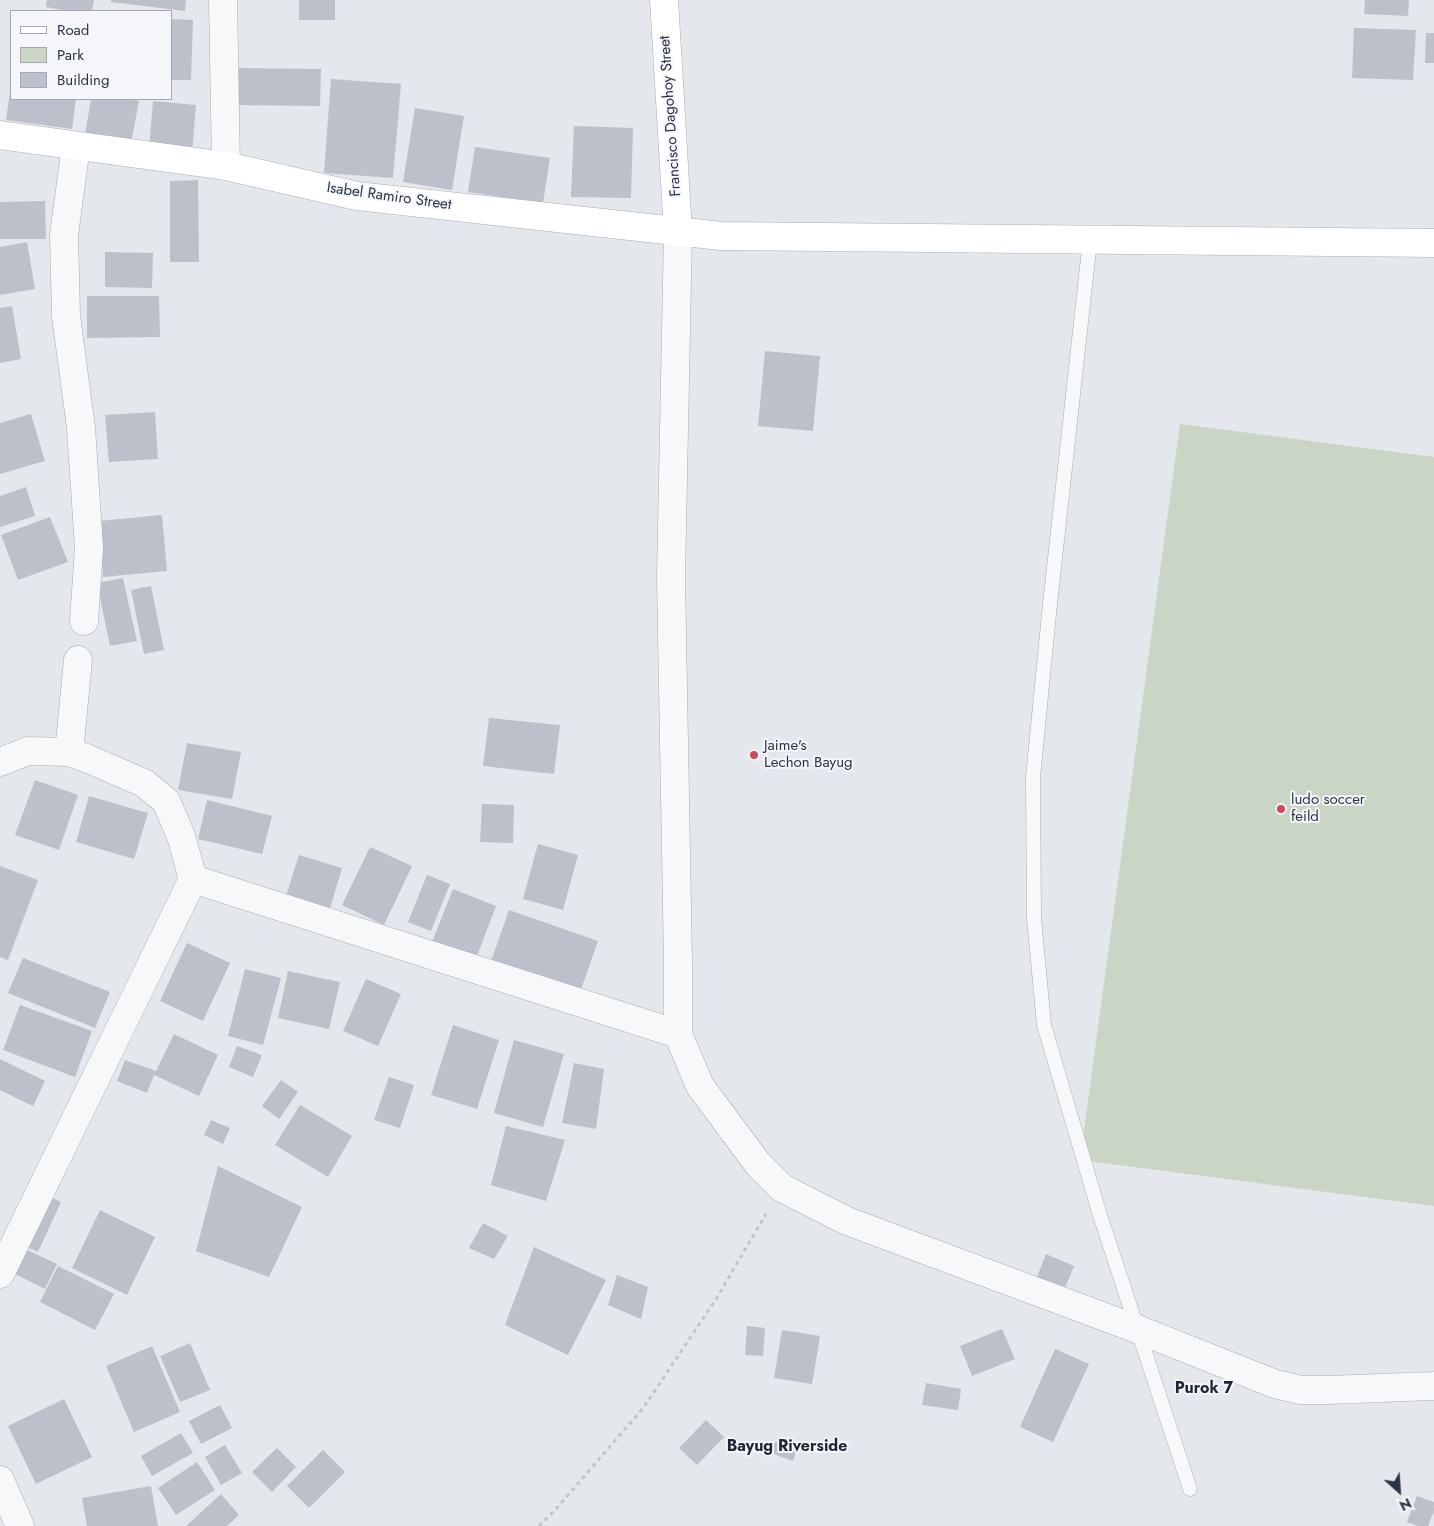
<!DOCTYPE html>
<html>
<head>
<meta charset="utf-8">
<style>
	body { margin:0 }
	#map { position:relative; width:1434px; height:1526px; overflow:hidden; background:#e4e7ec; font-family:Jost,sans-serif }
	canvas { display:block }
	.legend { position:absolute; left:10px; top:10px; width:162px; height:90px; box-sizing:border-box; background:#f4f6f9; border:1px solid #a4a8b1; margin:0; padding:6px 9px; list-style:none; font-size:15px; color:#2b3445 }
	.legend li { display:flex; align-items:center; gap:10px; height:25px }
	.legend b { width:25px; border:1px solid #a4a8b1 }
	.north { position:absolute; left:1374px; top:1466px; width:50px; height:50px; -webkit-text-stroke:4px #f4f6f9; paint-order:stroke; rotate:154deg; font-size:14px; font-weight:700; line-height:20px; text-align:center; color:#2b3445 }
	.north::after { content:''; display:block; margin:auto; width:18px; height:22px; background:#2b3445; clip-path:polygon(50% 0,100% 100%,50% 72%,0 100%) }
</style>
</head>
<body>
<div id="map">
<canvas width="1434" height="1526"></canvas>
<ul class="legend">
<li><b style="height:6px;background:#fff"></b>Road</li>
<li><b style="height:14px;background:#c9d6c5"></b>Park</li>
<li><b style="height:14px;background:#bbc0ca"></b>Building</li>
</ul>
<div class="north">N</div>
</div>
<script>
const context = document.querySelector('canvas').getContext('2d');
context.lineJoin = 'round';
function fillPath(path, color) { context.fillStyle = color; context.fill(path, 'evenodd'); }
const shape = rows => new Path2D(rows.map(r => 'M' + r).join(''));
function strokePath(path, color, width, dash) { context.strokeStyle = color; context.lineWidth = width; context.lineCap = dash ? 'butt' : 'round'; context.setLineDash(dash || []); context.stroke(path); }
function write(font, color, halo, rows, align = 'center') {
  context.font = font + ' Jost,sans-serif'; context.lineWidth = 4; context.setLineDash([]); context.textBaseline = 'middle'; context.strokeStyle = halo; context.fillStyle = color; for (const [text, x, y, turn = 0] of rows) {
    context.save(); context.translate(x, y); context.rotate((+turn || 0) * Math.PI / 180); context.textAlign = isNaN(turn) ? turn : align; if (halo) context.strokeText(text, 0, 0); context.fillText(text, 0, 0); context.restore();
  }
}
fillPath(shape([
	[1180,424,1434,457,1434,1206,1080,1160]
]), '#c9d6c5');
fillPath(shape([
	[47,0,94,0,92,11,69,11,46,7],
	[111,0,186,0,185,11,111,2],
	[299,0,335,0,335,20,299,20],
	[1365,0,1409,0,1408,16,1364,14],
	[171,19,193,20,191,80,171,80],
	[1354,28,1416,30,1413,80,1352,78],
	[1426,33,1434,33,1434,63,1425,63],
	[232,68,321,69,320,106,232,105],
	[331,79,401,84,393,178,324,173],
	[10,92,11,99,76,99,72,129,6,120],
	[91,99,128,99,139,101,130,148,84,140],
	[153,101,196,105,192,153,149,149],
	[415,108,464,116,452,190,403,182],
	[574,126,633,128,631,198,571,197],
	[475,147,550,158,543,203,468,192],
	[198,180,199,262,170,262,170,181],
	[45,201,46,239,0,239,0,202],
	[27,242,35,289,0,295,0,247],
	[105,252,153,253,152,288,105,287],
	[87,296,159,296,160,337,87,338],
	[12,306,21,359,0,363,0,308],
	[765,351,820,356,813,431,758,426],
	[155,412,158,459,109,462,105,415],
	[31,414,45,461,0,474,0,423],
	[26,487,35,516,0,527,0,496],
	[162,515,167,571,103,577,99,521],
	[50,517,68,562,18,580,1,535],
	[123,578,137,641,110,646,97,583],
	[151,586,164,650,144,654,131,590],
	[489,718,560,725,554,774,483,766],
	[187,743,241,752,232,799,178,790],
	[35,780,78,795,59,850,15,835],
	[89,796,148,813,134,859,76,842],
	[207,800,272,816,262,854,198,839],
	[482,804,514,805,513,843,480,842],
	[538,844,578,855,563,910,523,899],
	[370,847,412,866,384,925,342,905],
	[299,855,342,868,328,915,284,902],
	[0,866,38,880,8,960,0,957],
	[427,875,450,884,431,931,408,922],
	[453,889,496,906,474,964,430,947],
	[509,910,598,941,578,998,489,967],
	[187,943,230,963,203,1021,160,1001],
	[23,958,110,992,95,1028,8,993],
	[245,969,281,978,263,1045,228,1036],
	[288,971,340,982,329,1029,278,1018],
	[366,979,401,994,378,1046,343,1031],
	[20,1005,92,1031,75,1077,3,1050],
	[453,1025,499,1040,477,1109,431,1095],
	[174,1034,218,1055,199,1096,154,1075,147,1093,117,1081,125,1060,156,1071],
	[514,1040,564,1054,543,1127,494,1113],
	[237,1046,262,1055,253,1077,229,1067],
	[0,1059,45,1081,33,1106,0,1090],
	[574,1063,604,1069,596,1129,562,1123],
	[389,1077,414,1085,400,1128,374,1120],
	[281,1080,298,1092,279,1119,262,1106],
	[300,1105,352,1136,328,1177,275,1145],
	[211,1120,230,1128,223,1144,204,1135],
	[506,1126,565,1140,546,1201,491,1185],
	[218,1166,302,1207,269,1277,196,1251],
	[42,1193,61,1202,38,1252,18,1243],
	[100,1210,155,1237,127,1295,72,1268],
	[483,1223,508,1236,494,1259,469,1248],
	[21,1247,57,1264,45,1289,9,1271],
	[534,1247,606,1280,568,1355,505,1325],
	[1046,1254,1074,1266,1065,1288,1037,1277],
	[58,1266,114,1294,95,1330,40,1302],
	[617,1275,648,1287,641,1319,608,1305],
	[747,1326,765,1328,763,1356,745,1355],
	[1002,1329,1015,1359,972,1376,960,1346],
	[782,1330,820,1336,812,1384,774,1378],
	[190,1343,210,1390,180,1402,160,1356],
	[152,1346,180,1412,134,1432,106,1366],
	[1055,1349,1089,1364,1053,1442,1020,1427],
	[926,1383,961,1389,958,1410,922,1405],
	[64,1399,92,1457,36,1484,8,1426],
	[220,1405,232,1428,201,1444,189,1421],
	[706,1420,724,1437,697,1465,679,1448],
	[181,1433,193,1453,152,1476,141,1456],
	[775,1442,797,1449,793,1461,771,1453],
	[225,1445,242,1473,221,1485,205,1457],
	[277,1448,296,1467,272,1492,252,1472],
	[323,1450,345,1472,309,1508,287,1486],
	[197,1462,215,1490,176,1515,158,1488],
	[151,1486,158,1526,87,1526,82,1498],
	[221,1494,239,1515,227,1526,186,1526],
	[1417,1496,1434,1502,1434,1511,1428,1526,1418,1526,1407,1522]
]), '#bbc0ca');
const lane = shape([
	[1090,240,1050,604,1033,777,1034,918,1044,1025,1099,1212,1190,1489]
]);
const street = shape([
	[223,0,226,166],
	[76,146,64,235,66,316,81,428,89,548,84,621],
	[678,232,671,577,678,962,678,1034,700,1086,758,1164,782,1188,847,1221,1137,1329,1275,1384,1301,1390,1327,1390,1434,1386],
	[0,762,28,751,69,752],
	[193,879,678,1034],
	[0,1274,193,879,181,836,166,801,144,783,86,758,69,752,78,660],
	[0,1480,20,1526]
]);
const secondary = shape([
	[664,0,678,232],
	[0,135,226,166,357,196,721,236,1434,243]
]);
strokePath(lane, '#a9aeb7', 15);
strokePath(street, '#a9aeb7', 29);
strokePath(secondary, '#a9aeb7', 29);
strokePath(shape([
	[539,1526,556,1509,644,1407,716,1299,766,1214]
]), '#c2c5cb', 3, [4, 4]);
strokePath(lane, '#f7f8fa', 14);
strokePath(street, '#f7f8fa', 28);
strokePath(secondary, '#fff', 28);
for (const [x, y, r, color] of [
	[754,755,5,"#d1495b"],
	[1281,809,5,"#d1495b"]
]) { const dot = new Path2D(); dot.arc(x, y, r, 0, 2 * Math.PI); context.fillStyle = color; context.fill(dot); strokePath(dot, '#f4f6f9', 2); }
write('15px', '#2b3445', '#f4f6f9', [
	["Francisco Dagohoy Street",671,116,-94],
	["Isabel Ramiro Street",389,197,8]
]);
write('15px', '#2b3445', '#f4f6f9', [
	["Jaime's",764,746],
	["Lechon Bayug",764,763],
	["ludo soccer",1291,800],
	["feild",1291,817]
], 'left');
write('bold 16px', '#1d2536', '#f4f6f9', [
	["Purok 7",1204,1389],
	["Bayug Riverside",787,1447]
]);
</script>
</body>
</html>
